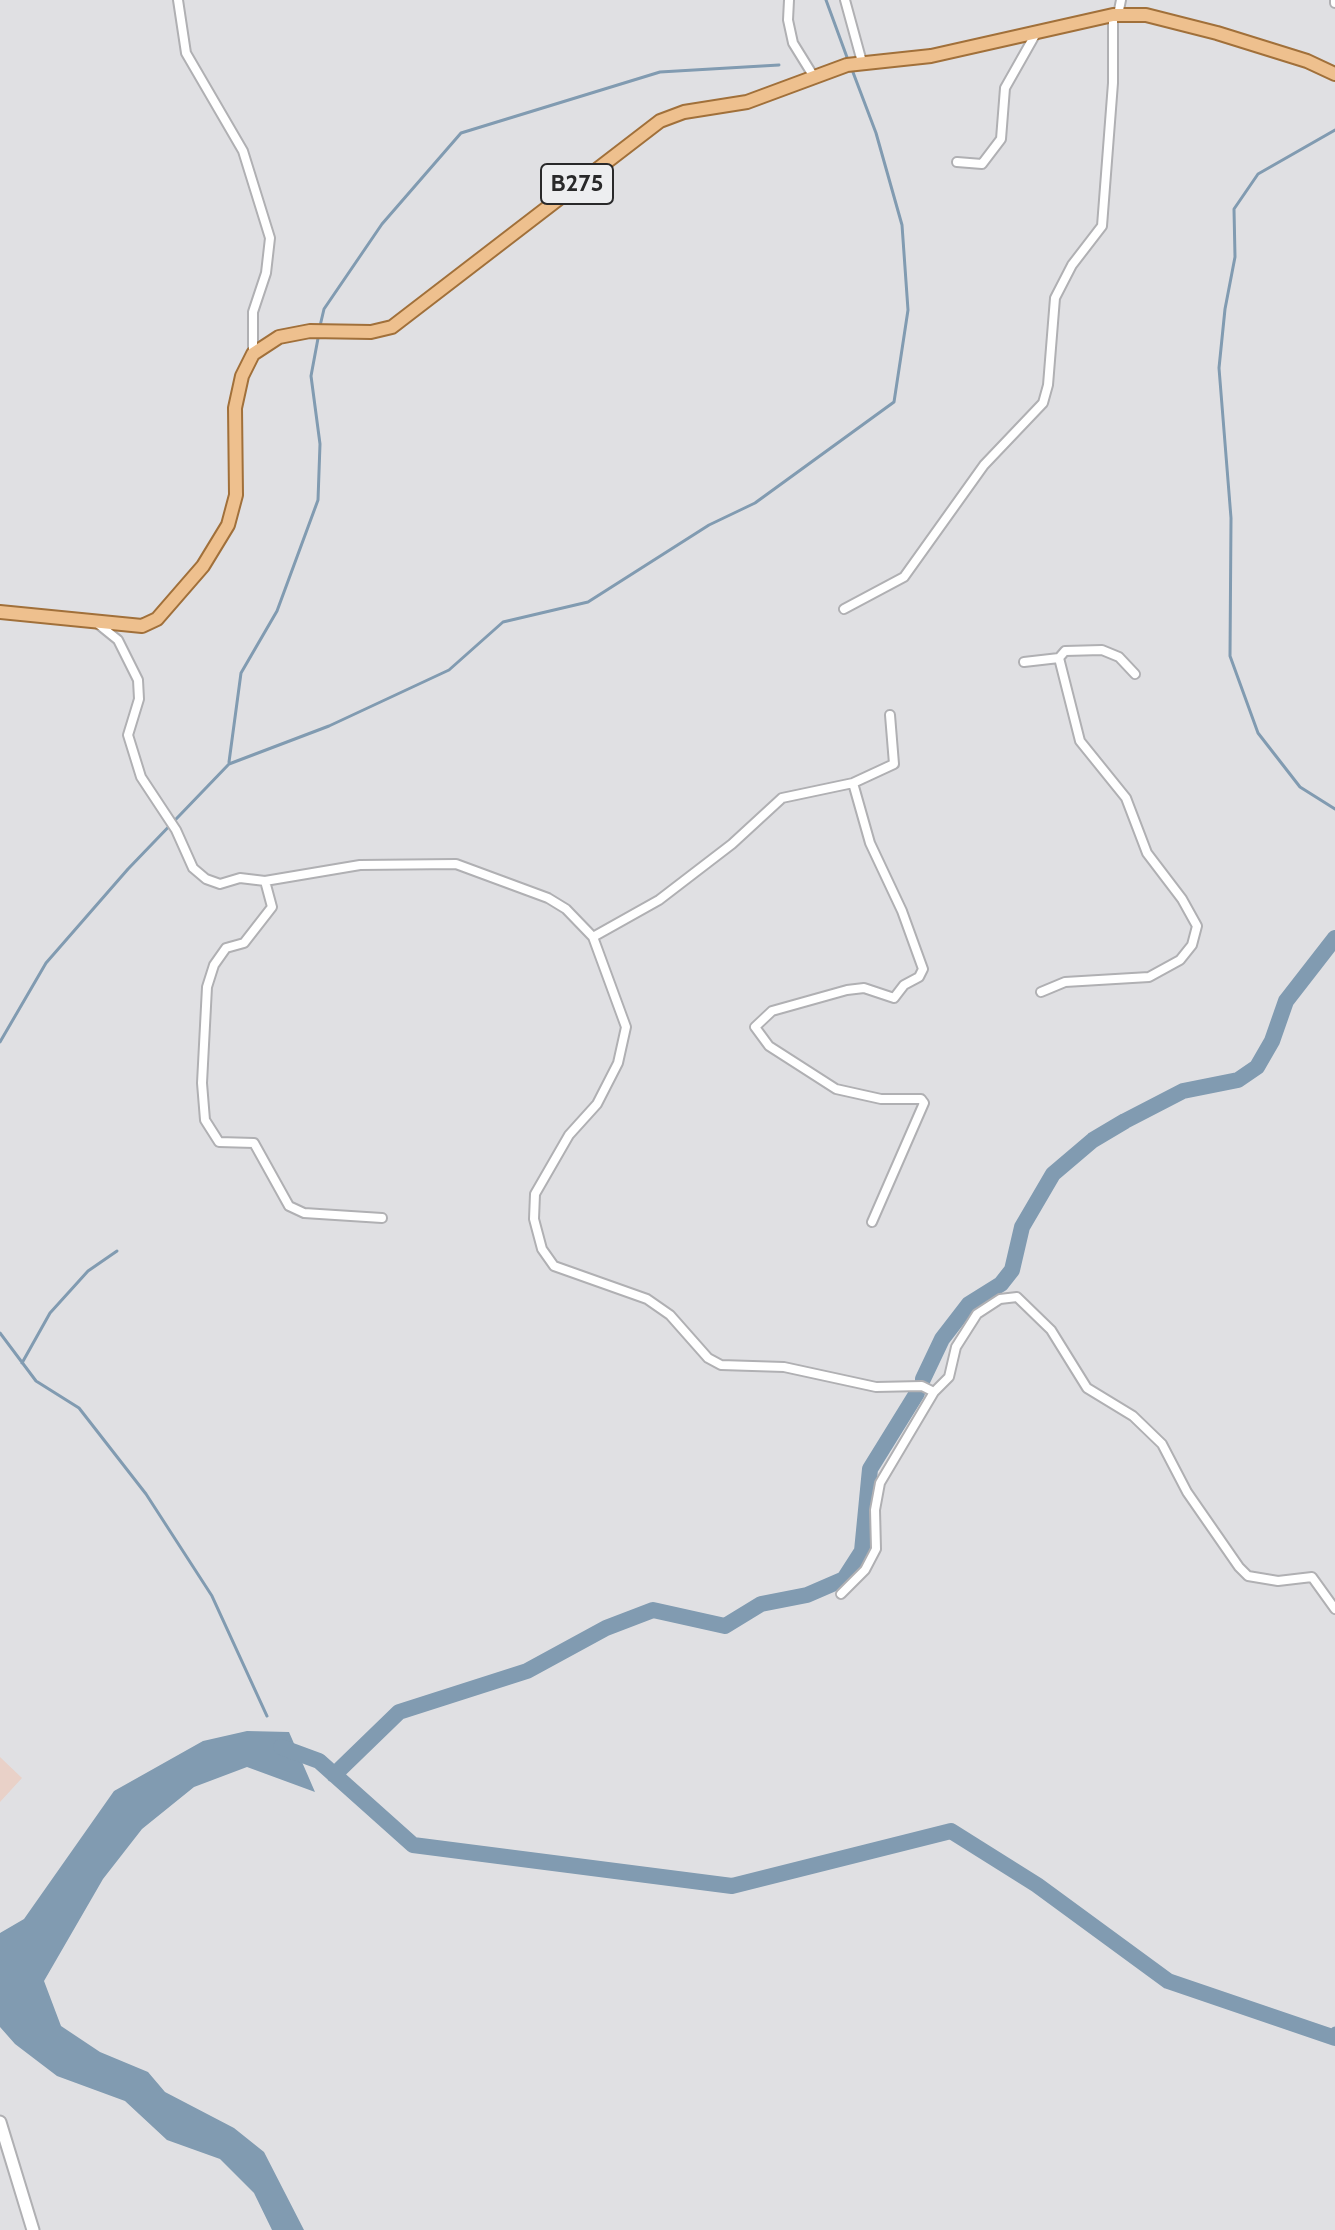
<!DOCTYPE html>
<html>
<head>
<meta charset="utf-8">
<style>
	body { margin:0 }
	canvas { display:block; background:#e0e0e3 }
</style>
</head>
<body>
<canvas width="1335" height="2230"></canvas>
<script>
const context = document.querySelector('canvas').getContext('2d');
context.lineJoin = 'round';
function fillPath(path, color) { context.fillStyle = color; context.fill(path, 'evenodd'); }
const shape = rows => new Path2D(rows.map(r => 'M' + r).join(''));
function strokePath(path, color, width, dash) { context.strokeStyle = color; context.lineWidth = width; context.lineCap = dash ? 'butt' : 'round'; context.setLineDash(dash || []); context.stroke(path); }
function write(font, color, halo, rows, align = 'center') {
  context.font = font + ' Cabin,sans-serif'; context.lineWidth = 6; context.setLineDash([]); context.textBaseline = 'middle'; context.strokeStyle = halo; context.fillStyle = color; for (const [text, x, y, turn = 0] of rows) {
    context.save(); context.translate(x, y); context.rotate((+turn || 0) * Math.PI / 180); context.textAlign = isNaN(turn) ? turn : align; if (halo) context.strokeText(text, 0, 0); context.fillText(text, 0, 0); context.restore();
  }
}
fillPath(shape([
	[0,1757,22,1778,0,1802]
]), '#e9d1c8');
fillPath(shape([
	[247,1731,289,1732,315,1792,247,1767,194,1787,142,1829,103,1879,44,1981,61,2026,100,2052,148,2072,165,2092,234,2128,264,2152,304,2230,272,2230,254,2193,220,2159,167,2140,125,2101,57,2076,15,2044,0,2027,0,1933,24,1919,114,1791,203,1741]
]), '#819bb1');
strokePath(shape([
	[826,0,848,60],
	[1335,130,1258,174,1234,209,1235,257,1225,309,1219,368,1231,518,1230,656,1258,733,1300,787,1335,809],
	[320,326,324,309,382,224,461,133,660,72,779,65],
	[229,762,241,673,277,611,318,500,320,444,311,376,319,333],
	[0,1042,46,963,128,869,229,764,329,726,449,670,503,622,588,602,709,525,755,503,894,402,908,310,902,225,876,133,851,67],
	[0,1333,36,1381,79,1408,146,1494,212,1596,267,1716],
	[22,1363,50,1313,88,1271,117,1251]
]), '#819bb1', 3);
strokePath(shape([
	[1333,2037,1335,2031]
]), '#819bb1', 9);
strokePath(shape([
	[923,1379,942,1339,969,1304,1001,1284,1012,1270,1022,1227,1053,1174,1093,1140,1125,1121,1183,1091,1238,1080,1257,1067,1272,1041,1286,1001,1335,938],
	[281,1747,319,1761,413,1845,732,1886,951,1831,1037,1885,1168,1981,1335,2038],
	[334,1775,399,1712,527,1671,606,1628,653,1610,725,1626,761,1604,807,1595,844,1579,862,1551,870,1469,917,1393]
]), '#819bb1', 16);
const minor = shape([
	[178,0,186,53,243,151,270,238,266,273,253,312,253,354],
	[789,0,788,20,793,43,814,77],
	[845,0,862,62],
	[1335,0,1335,3],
	[1118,15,1121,0],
	[957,162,982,164,1001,139,1005,88,1035,35],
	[844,609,904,577,984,465,1043,403,1048,385,1055,298,1072,265,1102,226,1113,83,1113,15],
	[97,623,118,640,138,680,139,699,128,735,141,777,176,830,193,868,206,879,220,884,240,878,265,881,360,865,456,864,548,898,566,909,593,937,626,1027,618,1063,597,1104,569,1135,535,1194,534,1219,542,1249,554,1266,647,1299,670,1315,708,1358,721,1365,784,1367,876,1387,922,1386,934,1392],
	[1059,658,1065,651,1102,650,1119,657,1135,674],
	[1024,662,1059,658,1080,741,1126,798,1147,853,1182,899,1197,926,1192,945,1180,960,1149,977,1065,982,1041,992],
	[853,783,870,843,902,911,923,969,919,977,904,985,894,998,864,988,847,990,772,1011,755,1027,769,1046,836,1089,881,1099,921,1099,924,1103,872,1222],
	[265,881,272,907,244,943,226,948,214,965,207,987,202,1083,205,1120,219,1142,254,1143,289,1206,304,1213,382,1218],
	[593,937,659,900,732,844,782,798,853,783,894,764,890,715],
	[841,1594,865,1570,876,1549,875,1510,880,1483,934,1392,949,1377,956,1347,977,1314,1000,1299,1017,1297,1051,1330,1087,1388,1133,1416,1162,1444,1187,1492,1239,1567,1248,1576,1278,1581,1312,1577,1335,1609]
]);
const secondary = shape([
	[0,2122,33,2230]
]);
const primary = shape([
	[0,612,142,626,157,619,203,566,228,525,236,495,235,408,242,376,253,354,279,337,310,331,371,332,392,327,660,121,684,112,747,102,847,65,931,56,1113,15,1146,15,1217,33,1307,61,1335,74]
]);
strokePath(minor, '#b0b0b3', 12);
strokePath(secondary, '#b0b0b3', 15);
strokePath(primary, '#a1703a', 16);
strokePath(minor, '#fff', 8);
strokePath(secondary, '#fff', 11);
strokePath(primary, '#eec08e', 12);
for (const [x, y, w] of [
	[577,184,72]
]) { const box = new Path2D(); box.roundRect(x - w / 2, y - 20, w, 40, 6); context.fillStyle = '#edeef0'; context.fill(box); strokePath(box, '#29292a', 2); }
write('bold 24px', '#29292a', null, [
	["B275",577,184]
]);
</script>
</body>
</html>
